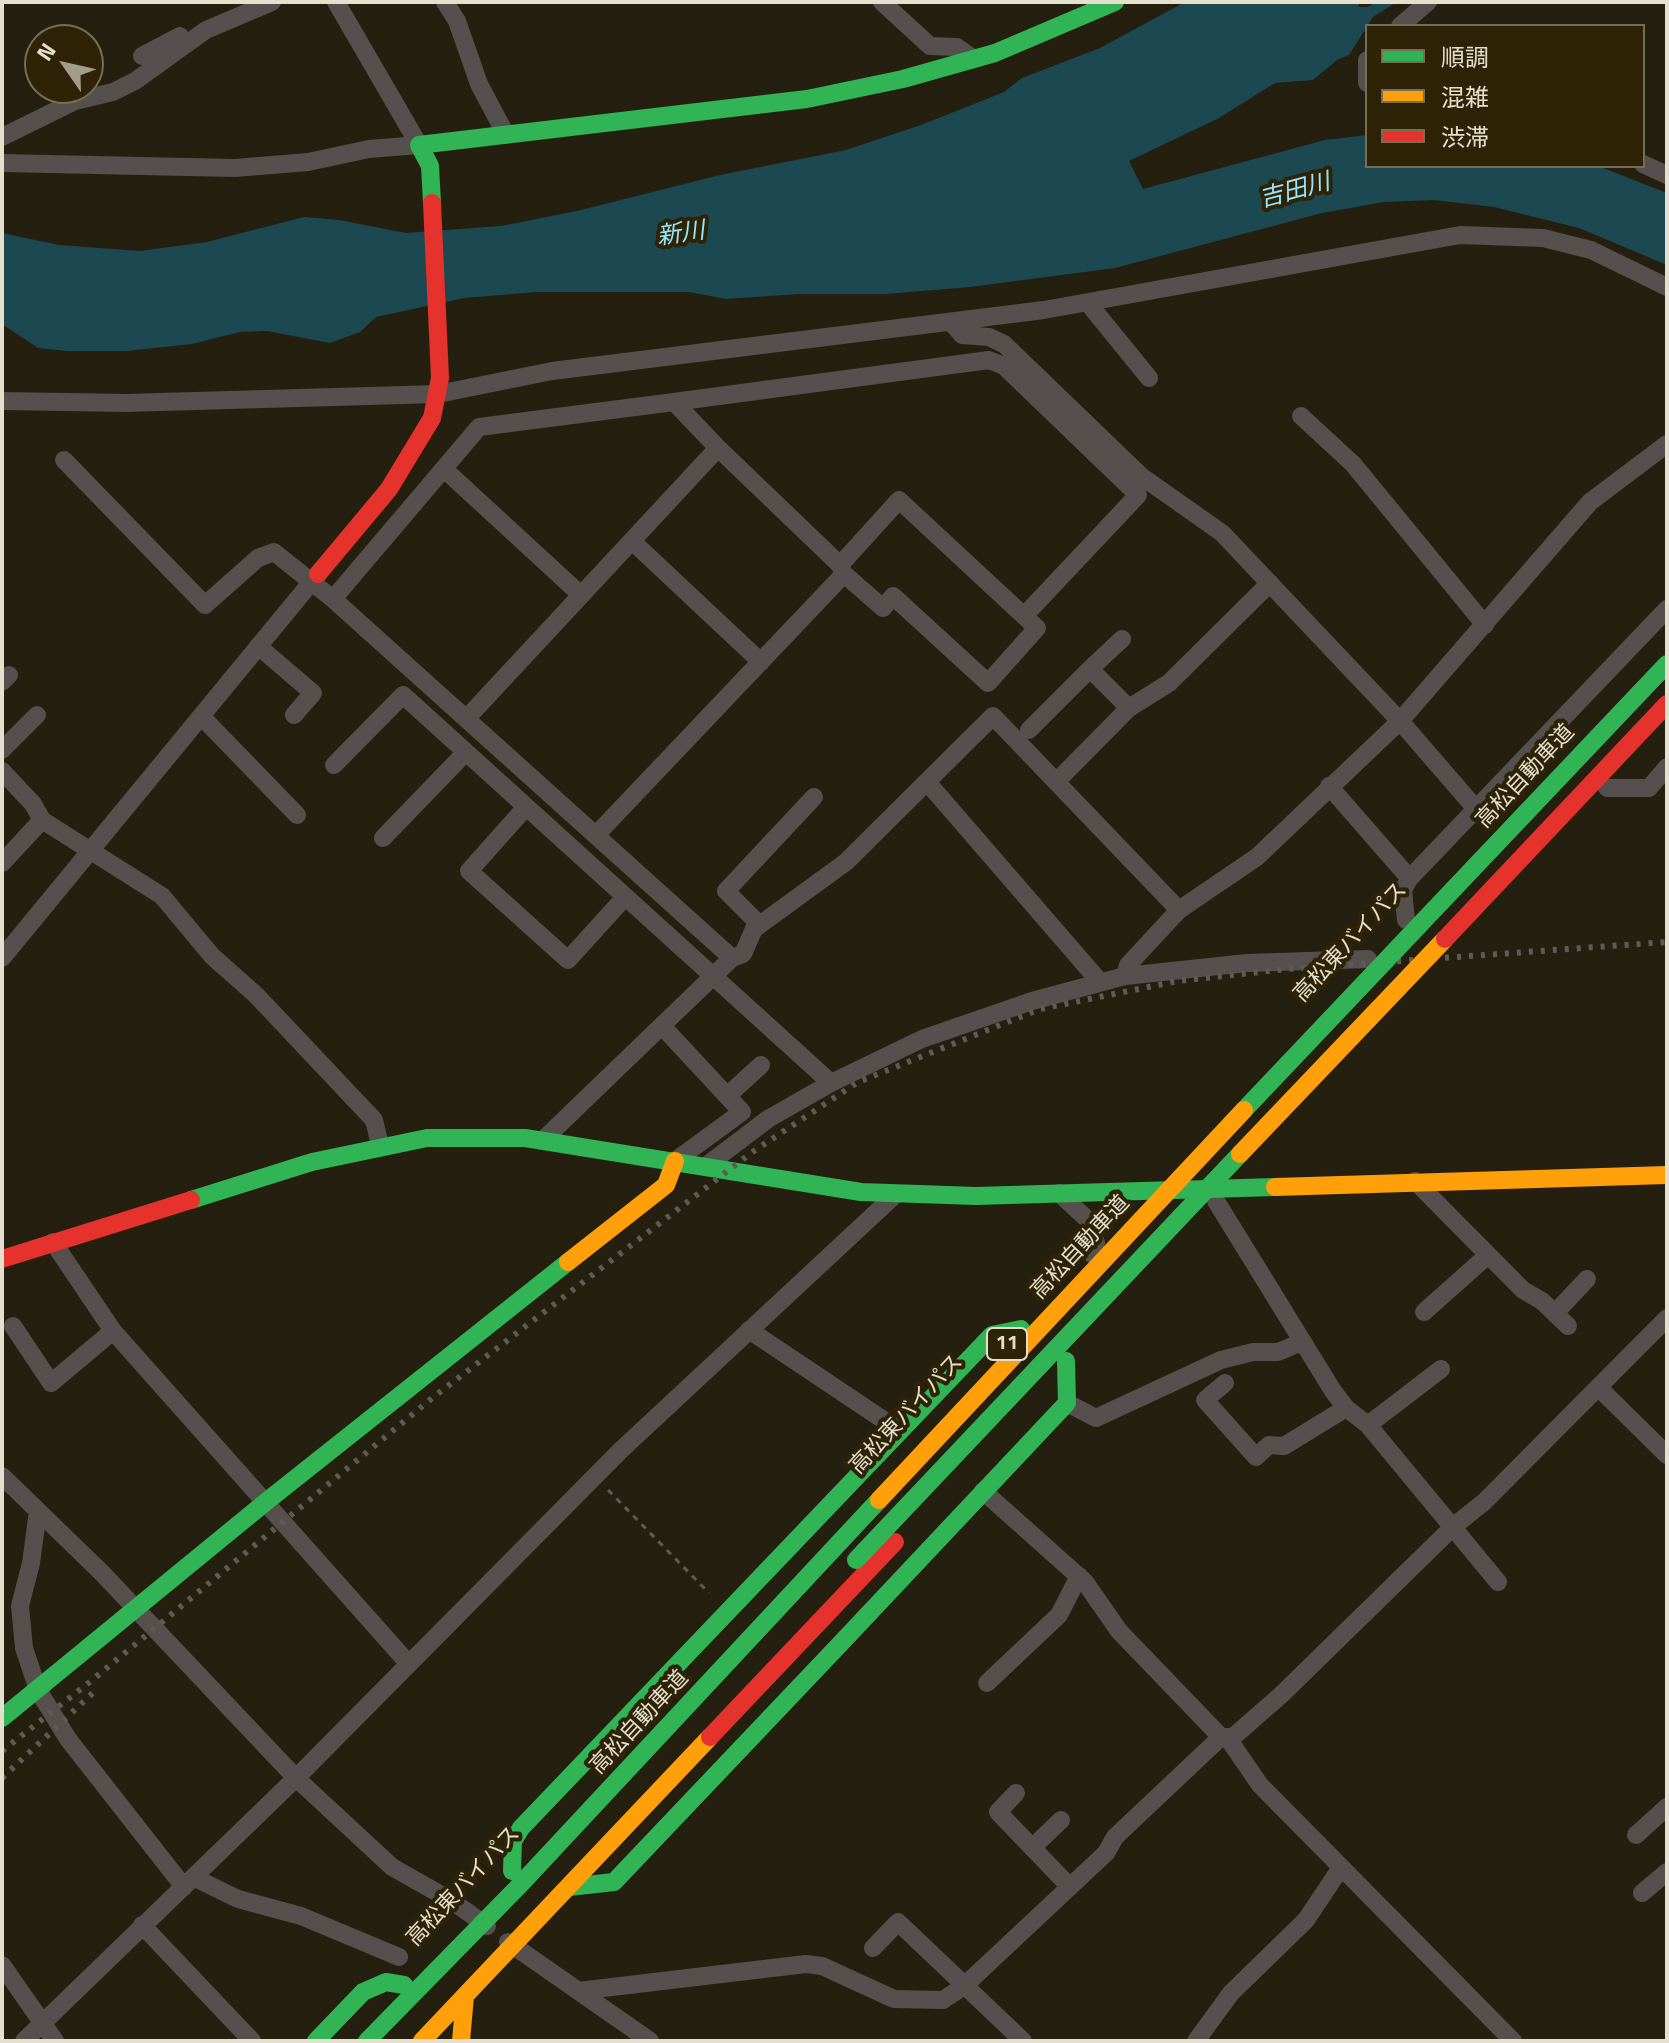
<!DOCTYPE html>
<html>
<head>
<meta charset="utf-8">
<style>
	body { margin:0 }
	#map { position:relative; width:1669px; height:2043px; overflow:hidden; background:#251f0f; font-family:"Titillium Web","Noto Sans JP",sans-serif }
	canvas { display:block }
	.frame { position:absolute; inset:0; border:4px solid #e5dfce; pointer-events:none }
	.legend { position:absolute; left:1365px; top:24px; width:280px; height:144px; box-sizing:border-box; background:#2e2306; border:2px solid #776e56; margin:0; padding:10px 14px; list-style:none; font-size:24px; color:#e5dfce }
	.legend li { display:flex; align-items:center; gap:16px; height:40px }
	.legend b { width:40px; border:2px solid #776e56 }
	.north { position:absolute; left:24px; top:24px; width:80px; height:80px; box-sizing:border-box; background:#2e2306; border:2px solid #776e56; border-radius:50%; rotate:304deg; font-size:22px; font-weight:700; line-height:32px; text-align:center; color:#e5dfce }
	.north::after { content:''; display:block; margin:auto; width:28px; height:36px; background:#a29c8b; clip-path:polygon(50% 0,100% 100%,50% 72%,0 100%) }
</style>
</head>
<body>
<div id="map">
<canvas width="1669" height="2043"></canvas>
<div class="frame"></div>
<ul class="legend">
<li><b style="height:10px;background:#30b455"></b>順調</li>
<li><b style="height:10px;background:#ff9f0a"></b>混雑</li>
<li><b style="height:10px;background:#e5322d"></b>渋滞</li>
</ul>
<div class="north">N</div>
</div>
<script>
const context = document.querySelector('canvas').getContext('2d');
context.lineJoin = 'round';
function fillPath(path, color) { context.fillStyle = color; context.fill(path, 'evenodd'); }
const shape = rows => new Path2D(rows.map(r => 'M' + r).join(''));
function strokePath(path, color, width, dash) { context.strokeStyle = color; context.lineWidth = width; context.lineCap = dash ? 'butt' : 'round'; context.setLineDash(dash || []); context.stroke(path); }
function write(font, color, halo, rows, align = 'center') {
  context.font = font + ' "Titillium Web","Noto Sans JP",sans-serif'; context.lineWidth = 8; context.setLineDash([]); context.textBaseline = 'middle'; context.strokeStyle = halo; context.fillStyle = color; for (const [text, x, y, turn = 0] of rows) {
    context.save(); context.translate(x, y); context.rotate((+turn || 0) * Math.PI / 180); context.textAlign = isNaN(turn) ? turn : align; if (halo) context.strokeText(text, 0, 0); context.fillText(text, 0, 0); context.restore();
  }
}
fillPath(shape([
	[1185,2,1360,2,1358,7,1368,7,1376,2,1397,2,1373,17,1349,55,1337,60,1313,80,1275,83,1219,118,1129,161,1143,189,1325,140,1367,135,1367,166,1598,166,1667,193,1667,265,1579,228,1494,207,1434,200,1384,202,1322,213,1115,268,970,287,885,294,799,294,726,299,689,292,537,292,464,298,376,317,360,332,330,343,267,331,240,332,192,344,127,351,67,351,38,348,2,324,2,233,59,245,140,251,207,242,304,217,339,220,406,233,501,226,577,211,720,175,846,150,921,125,1004,92,1022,78,1100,48]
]), '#1c4852');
strokePath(shape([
	[608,1490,709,1593]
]), '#605a55', 3, [6, 6]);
strokePath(shape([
	[445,2,457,21,479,84,506,135],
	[882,2,930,46,957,47,974,59],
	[1400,26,1428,2],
	[142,56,180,36],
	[1367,60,1367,83],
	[2,137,75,101,113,92,135,81,206,30,272,2],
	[2,163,235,168,308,162,369,149,419,145,336,2],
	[1643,164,1667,175],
	[1088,303,1149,378],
	[952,323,962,335,989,337,1004,344,1141,476,1222,533,1400,721,1477,810],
	[2,401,126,403,438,394,552,371,1044,310,1460,235,1543,238,1591,250,1667,287],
	[674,402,989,360,1004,366,1138,495,1024,616,899,500,840,565],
	[1301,416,1353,464,1485,625],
	[64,460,205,605,258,558,274,552,333,599,732,958,542,1141],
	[444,469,581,595],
	[632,541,761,662],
	[844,574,883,608,893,596,988,683,1037,628,1024,616],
	[333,599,479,427,674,402,718,448],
	[258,646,313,693,294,715],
	[1090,669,1122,639],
	[2,682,9,675],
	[201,716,297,815],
	[466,719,718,448,840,565,844,574,596,835],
	[1029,730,1090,669,1129,708],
	[2,750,37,715],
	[334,765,403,695,831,1083],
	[2,771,33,804,42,820,162,896,212,956,256,995,374,1120,380,1145],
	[927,782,1100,982],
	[1056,782,1129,708,1169,683,1270,583],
	[1329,786,1404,872],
	[1607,788,1649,788,1667,767],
	[526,807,469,871,568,960,625,897],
	[383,838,466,752],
	[2,863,42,820],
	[1406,920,1403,890,1409,879,1667,609],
	[754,929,846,862,993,716,1179,910,1257,857,1400,721,1590,502,1667,444],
	[2,958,318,574],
	[732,958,743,954,757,922,726,891,814,797],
	[1125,976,1128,965,1179,910],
	[662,1026,742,1112,675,1161],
	[727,1096,761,1065],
	[706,1166,768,1119,831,1083,922,1039,1032,1001,1125,976,1247,963,1368,959],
	[1415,1181,1523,1290,1542,1301,1568,1326],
	[1059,1193,1088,1220,1096,1243,1092,1254],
	[1216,1201,1333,1391,1346,1408,1368,1425,1498,1582],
	[53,1242,113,1331,408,1663],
	[1424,1312,1488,1255],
	[1555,1313,1587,1279],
	[13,1326,51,1383,113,1331],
	[749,1330,900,1431],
	[1225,1383,1205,1400,1256,1457,1269,1445,1284,1446,1346,1408],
	[1598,1387,1667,1455],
	[1067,1403,1096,1418,1221,1360,1253,1352,1278,1352,1302,1342],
	[1368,1425,1441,1369],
	[2,1476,102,1573,296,1778,392,1867,452,1901,487,1926],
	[983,1491,1085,1582,1119,1631,1221,1737],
	[38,1511,31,1563,20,1606,24,1648,38,1690,68,1739,184,1887],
	[987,1683,1059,1615,1079,1576],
	[1227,1737,1260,1785,1513,2041],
	[1016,1793,998,1812,1070,1887],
	[1636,1835,1667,1807],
	[1032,1848,1061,1820],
	[195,1878,238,1899,301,1916,399,1957],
	[1642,1893,1667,1872],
	[142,1925,252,2041],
	[508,1942,650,2041],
	[873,1948,898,1922,1023,2041],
	[2,1965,55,2041],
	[578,1991,806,1964,822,1966,894,1999,943,2000,964,1986,1106,1853,1115,1837,1221,1737,1233,1737,1281,1695,1454,1526,1484,1502,1667,1318],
	[24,2041,296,1778,621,1450,896,1194],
	[1196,2041,1231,1993,1306,1920,1340,1869]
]), '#554f4d', 18);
strokePath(shape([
	[432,203,430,166,419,145,807,99,903,79,995,53,1115,2],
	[191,1200,312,1162,427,1138,525,1138,861,1192,976,1196,1275,1187],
	[2,1718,267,1501,568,1262],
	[512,1871,513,1841,521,1828,992,1335,1021,1329],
	[569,1887,614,1882,842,1642,1067,1403,1066,1361],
	[316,2041,363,1992,386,1982,404,1985]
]), '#30b455', 18);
strokePath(shape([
	[1275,1187,1667,1175],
	[568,1262,666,1185,675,1161],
	[422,2041,710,1737],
	[461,2041,465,1996]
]), '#ff9f0a', 18);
strokePath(shape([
	[318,574,389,489,432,418,440,378,432,203],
	[2,1259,191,1200],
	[710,1737,895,1542]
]), '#e5322d', 18);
strokePath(shape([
	[2,1751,91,1681,431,1399,751,1153,858,1082,1040,1009,1178,981,1287,969,1667,942],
	[2,1778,97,1689]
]), '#605a56', 6, [4, 8]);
strokePath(shape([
	[1244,1110,1667,664],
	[856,1560,1240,1154],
	[367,2041,517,1888,879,1500]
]), '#30b455', 18);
strokePath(shape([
	[1240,1154,1445,939],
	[879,1500,1244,1110]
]), '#ff9f0a', 18);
strokePath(shape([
	[1445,939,1667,704]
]), '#e5322d', 18);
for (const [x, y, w] of [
	[1007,1344,40]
]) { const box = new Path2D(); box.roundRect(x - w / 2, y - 16, w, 32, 6); context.fillStyle = '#2e2306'; context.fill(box); strokePath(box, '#e5dfce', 2); }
write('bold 20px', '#e5dfce', null, [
	["11",1007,1344]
]);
write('22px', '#e5dfce', '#2e2306', [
	["高松自動車道",1526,777,-47],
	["高松東バイパス",1351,943,-47],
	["高松自動車道",1081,1248,-47],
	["高松東バイパス",907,1415,-47],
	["高松自動車道",640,1723,-47],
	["高松東バイパス",464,1887,-47]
]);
write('italic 24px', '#95e6ff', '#2e2306', [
	["吉田川",1295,192,-15],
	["新川",681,235,-8]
]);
</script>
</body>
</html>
